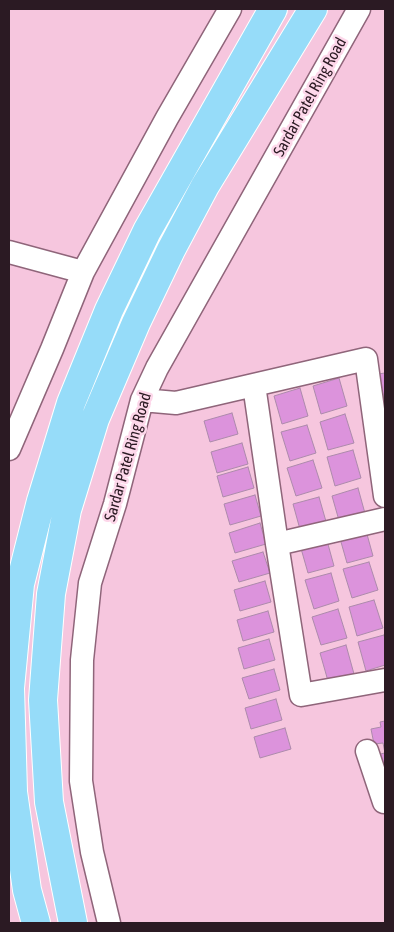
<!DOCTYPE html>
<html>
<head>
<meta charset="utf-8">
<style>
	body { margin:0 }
	#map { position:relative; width:394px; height:932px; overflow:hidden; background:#f6c6de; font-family:"Asap Condensed",sans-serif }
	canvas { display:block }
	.frame { position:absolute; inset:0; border:10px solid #2b1a23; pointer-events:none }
</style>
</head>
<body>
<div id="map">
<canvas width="394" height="932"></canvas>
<div class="frame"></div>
</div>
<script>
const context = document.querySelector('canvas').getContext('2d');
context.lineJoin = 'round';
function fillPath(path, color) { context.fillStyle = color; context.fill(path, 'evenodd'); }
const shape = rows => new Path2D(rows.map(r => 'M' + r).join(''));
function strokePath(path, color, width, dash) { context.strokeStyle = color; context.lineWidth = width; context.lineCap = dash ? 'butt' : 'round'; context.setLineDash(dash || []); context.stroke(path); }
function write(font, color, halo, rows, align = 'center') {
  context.font = font + ' "Asap Condensed",sans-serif'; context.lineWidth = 5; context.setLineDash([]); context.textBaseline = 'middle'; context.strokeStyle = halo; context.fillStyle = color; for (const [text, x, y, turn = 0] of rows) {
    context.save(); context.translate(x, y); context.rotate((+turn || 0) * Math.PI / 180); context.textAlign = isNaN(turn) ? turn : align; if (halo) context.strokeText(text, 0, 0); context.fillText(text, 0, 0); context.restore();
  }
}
const building = shape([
	[385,373,385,403,378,374,385,373],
	[339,378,347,406,321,414,313,386,339,378],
	[300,388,308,416,282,424,274,396,300,388],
	[232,413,238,434,210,442,204,421,232,413],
	[345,414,354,443,328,450,320,422,345,414],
	[307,425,316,453,290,461,281,432,307,425],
	[242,443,248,464,217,473,211,452,242,443],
	[353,450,361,478,335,486,327,457,353,450],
	[313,460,322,488,296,496,287,468,313,460],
	[248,467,254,488,223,497,217,476,248,467],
	[358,488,366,517,340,524,332,496,358,488],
	[255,495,261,516,230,525,224,504,255,495],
	[319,497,327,525,301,533,293,504,319,497],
	[260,523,266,544,235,553,229,533,260,523],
	[365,527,373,556,347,563,339,535,365,527],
	[326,537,334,566,308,573,300,545,326,537],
	[263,552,270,573,239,582,232,561,263,552],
	[369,562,378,590,352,598,343,569,369,562],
	[331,573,339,601,314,609,305,580,331,573],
	[265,581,271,602,240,611,234,590,265,581],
	[374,600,383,628,357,636,349,607,374,600],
	[338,609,347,638,321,645,312,617,338,609],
	[268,611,274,632,243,641,237,620,268,611],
	[384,635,385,640,385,665,366,671,358,642,384,635],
	[269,639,275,660,244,669,238,648,269,639],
	[346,645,354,674,328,681,320,653,346,645],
	[274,669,280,690,249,699,242,678,274,669],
	[276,699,282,720,251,729,245,708,276,699],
	[385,721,385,769,378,770,375,755,385,753,383,743,374,744,371,729,381,727,380,722,385,721],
	[285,728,291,749,260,758,254,737,285,728]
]);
fillPath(building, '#dc93dc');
strokePath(building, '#ac8aab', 1);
const minor = shape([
	[9,252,83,272],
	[254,385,277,544,301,695,385,680],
	[142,400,176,403,366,359,385,496],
	[9,449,52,349,83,272,167,118,230,9],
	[277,544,385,519],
	[367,751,384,802],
	[109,923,92,852,81,781,82,660,90,583,115,504,142,400,157,368,359,9]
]);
const highway = shape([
	[36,923,27,890,13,792,10,688,20,584,41,501,71,403,109,310,147,231,273,9],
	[73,923,49,802,43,700,51,594,67,510,95,419,136,323,171,250,205,186,313,9]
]);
strokePath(minor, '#8f657a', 25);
strokePath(highway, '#fff', 30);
strokePath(minor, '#fff', 22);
strokePath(highway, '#96dcf9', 28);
write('16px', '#2b1a23', '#fdd7ea', [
	["Sardar Patel Ring Road",310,97,-61],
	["Sardar Patel Ring Road",128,457,-74]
]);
</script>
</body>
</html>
